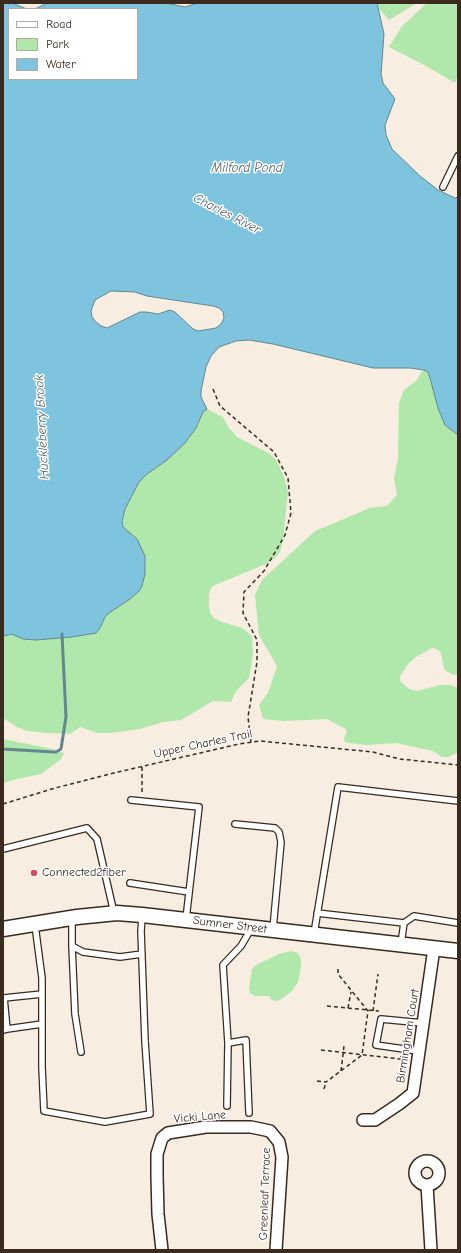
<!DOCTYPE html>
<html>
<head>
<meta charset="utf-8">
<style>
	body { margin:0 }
	#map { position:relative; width:461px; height:1253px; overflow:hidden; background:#f7ede0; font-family:"Comic Neue",sans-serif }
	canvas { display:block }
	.frame { position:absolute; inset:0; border:4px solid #3b2a1e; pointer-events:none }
	.legend { position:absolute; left:8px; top:8px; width:130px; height:72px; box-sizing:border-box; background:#fff; border:1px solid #b1aaa5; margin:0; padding:5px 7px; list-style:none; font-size:12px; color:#3b2a1e }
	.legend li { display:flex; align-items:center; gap:8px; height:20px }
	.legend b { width:20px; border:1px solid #b1aaa5 }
</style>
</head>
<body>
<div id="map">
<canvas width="461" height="1253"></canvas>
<div class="frame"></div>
<ul class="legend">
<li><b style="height:5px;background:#fff"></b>Road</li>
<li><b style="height:11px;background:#b0e7aa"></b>Park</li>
<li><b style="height:11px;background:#7ec4de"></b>Water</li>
</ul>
</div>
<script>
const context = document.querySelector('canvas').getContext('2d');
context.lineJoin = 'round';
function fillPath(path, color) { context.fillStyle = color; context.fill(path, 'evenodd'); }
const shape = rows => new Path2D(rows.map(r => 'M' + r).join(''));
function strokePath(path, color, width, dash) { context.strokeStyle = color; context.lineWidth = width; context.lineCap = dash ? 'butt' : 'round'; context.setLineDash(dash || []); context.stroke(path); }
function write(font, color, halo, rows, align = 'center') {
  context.font = font + ' "Comic Neue",sans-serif'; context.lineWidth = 3; context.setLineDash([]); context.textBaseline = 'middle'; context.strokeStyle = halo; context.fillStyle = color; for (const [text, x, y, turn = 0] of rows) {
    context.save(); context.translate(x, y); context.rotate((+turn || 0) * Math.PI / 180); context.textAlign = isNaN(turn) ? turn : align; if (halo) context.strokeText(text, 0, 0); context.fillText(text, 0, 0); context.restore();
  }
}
fillPath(shape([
	[374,3,417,3,389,20],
	[427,3,458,3,458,76,455,83,428,67,389,47,402,26],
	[424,370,428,372,430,378,445,425,458,435,458,674,454,675,448,672,444,669,441,653,437,649,432,648,416,657,408,664,400,676,400,681,409,689,417,691,440,685,450,685,458,688,458,752,448,757,442,757,433,751,396,743,367,745,349,743,345,742,344,739,347,731,344,728,327,719,283,721,263,719,259,705,268,693,277,666,259,635,255,595,262,580,315,531,370,508,387,506,397,495,394,478,398,459,399,403,404,390,417,380,422,371],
	[207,409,223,417,229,428,237,437,270,454,274,458,278,463,285,480,288,492,283,540,280,552,276,557,266,564,215,585,211,588,209,594,209,606,210,613,214,618,219,621,242,628,252,636,253,654,249,678,236,691,231,702,213,701,181,720,163,722,140,729,110,733,98,733,80,727,70,734,46,733,28,731,17,727,3,718,3,636,12,634,23,639,36,640,72,637,96,633,100,628,105,617,109,613,139,591,132,535,127,532,123,527,122,522,125,509,139,482,147,474,167,460,185,443,196,428,203,412],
	[3,739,48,748,64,753,61,759,56,763,41,774,17,779,3,783],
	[291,951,298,953,301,959,301,967,298,982,291,992,280,1000,275,1001,272,1000,269,996,255,996,250,993,249,988,252,969,256,965,279,954]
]), '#b0e7aa');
const water = shape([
	[3,3,12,3,27,9,9,9,9,79,137,79,137,9,35,9,47,3,166,3,185,7,198,3,377,3,384,34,381,74,383,83,395,99,385,125,386,135,392,149,420,176,438,190,455,198,458,197,458,435,445,425,438,408,430,378,428,372,424,370,410,368,373,368,273,344,249,340,236,341,219,347,211,356,206,367,201,391,201,397,207,409,203,412,196,428,185,443,167,460,147,474,139,482,125,509,122,522,123,527,137,539,145,556,145,574,142,586,139,591,130,599,109,613,105,617,100,628,96,633,72,637,36,640,23,639,12,634,3,636,3,3],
	[111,291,135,292,147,296,213,306,219,308,223,312,224,318,221,324,216,328,198,331,193,329,175,312,170,310,158,314,146,312,140,312,107,328,101,326,96,322,92,317,91,311,95,300,111,291]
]);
fillPath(water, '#7ec4de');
strokePath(water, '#638691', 1);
strokePath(shape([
	[3,749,53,752,56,752,61,749,66,717,62,634]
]), '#638691', 3);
const service = shape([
	[443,187,458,156],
	[131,800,199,807,186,919],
	[235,824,275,828,279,832,281,842,273,929],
	[3,849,87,828,97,839,114,913],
	[130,883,189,892],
	[317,913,404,923,401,944],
	[72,919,72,946,83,952,120,957,142,954],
	[404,923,414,916,458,923],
	[35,925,42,978,42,1067,44,1111,105,1122,150,1114,145,1041,141,931,142,916],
	[314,934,338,787,458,801],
	[72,946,75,1014,81,1052],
	[7,1029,42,1024],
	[3,1030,7,1029,4,998,42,994],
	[418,1051,376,1045,381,1019,423,1023],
	[227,1106,228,1043],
	[249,1113,246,1040,228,1043,223,965,241,946,251,929]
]);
const minor = shape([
	[363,1120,375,1120,399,1104,413,1093,434,948],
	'415 1173a12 12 0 1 1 24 0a12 12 0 1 1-24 0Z',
	[427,1185,431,1250],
	[162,1250,158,1214,157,1176,157,1154,162,1138,168,1133,206,1127,251,1127,270,1131,279,1142,282,1157,276,1250]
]);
const tertiary = shape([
	[3,929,77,917,117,913,142,915,458,951]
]);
strokePath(service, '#3b2a1e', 8);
strokePath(minor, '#3b2a1e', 14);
strokePath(tertiary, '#3b2a1e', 17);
strokePath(shape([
	[213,389,220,406,274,452,288,478,291,513,285,535,264,571,244,592,243,613,257,640,257,662,248,717,251,742],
	[142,767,142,793],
	[3,804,55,788,118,772,239,744,260,741,373,752,400,759,458,765],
	[338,969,338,974,368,1011,362,1055],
	[327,1006,379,1011],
	[348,1008,351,992],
	[373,1011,378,974],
	[321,1050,409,1060],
	[341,1071,344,1046],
	[317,1081,326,1082,362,1055],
	[324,1089,326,1082]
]), '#3b2a1e', 1.5, [4, 3]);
strokePath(service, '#fff', 5.5);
strokePath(minor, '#fff', 11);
strokePath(tertiary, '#fff', 14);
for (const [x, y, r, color] of [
	[34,873,4,"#d1495b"]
]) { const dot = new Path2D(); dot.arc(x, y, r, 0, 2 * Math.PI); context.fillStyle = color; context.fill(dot); strokePath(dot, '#fff', 1.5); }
write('12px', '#3b2a1e', '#fff', [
	["Upper Charles Trail",203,744,-12],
	["Sumner Street",230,925,7],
	["Birmingham Court",408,1036,-81],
	["Vicki Lane",200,1117,-5],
	["Greenleaf Terrace",265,1194,-88]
]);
write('12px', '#3b2a1e', '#fff', [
	["Connected2fiber",42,873]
], 'left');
write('italic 13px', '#526061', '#fff', [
	["Milford Pond",247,168],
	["Charles River",227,214,27],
	["Huckleberry Brook",42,427,-93]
]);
</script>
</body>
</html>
